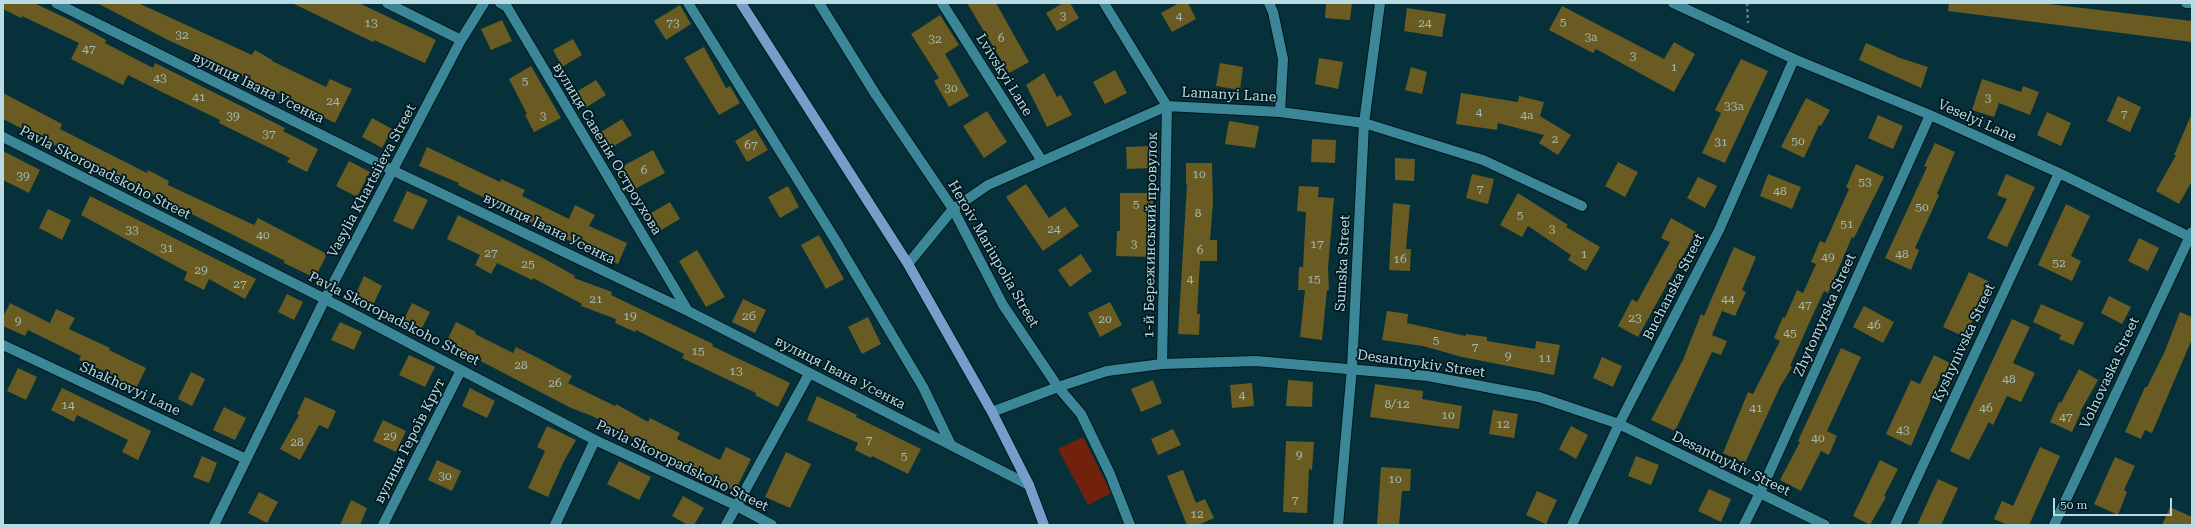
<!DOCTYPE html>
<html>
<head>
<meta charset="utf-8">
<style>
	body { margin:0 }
	#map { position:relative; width:2195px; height:528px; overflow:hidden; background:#06313a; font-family:"Roboto Serif",serif }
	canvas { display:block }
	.frame { position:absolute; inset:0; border:4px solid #b8dbe4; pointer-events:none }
	.scale { position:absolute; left:2053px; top:498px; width:119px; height:18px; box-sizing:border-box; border:2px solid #b8dbe4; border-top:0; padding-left:5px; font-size:12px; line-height:14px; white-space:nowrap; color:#b8dbe4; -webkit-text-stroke:3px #01171d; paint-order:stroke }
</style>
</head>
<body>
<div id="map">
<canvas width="2195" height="528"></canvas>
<div class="frame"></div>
<div class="scale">50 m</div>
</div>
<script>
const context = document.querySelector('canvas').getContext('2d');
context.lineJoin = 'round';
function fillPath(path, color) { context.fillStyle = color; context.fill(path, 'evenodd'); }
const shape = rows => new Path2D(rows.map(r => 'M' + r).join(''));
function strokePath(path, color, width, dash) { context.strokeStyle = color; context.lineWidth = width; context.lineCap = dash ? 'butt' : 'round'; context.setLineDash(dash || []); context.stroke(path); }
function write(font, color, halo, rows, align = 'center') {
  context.font = font + ' "Roboto Serif",serif'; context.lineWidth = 3.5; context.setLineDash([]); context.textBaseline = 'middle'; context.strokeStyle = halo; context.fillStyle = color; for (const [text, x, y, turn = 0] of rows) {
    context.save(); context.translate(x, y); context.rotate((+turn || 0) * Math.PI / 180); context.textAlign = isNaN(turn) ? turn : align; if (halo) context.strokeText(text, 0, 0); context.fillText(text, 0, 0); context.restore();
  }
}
fillPath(shape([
	[1083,437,1111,493,1088,505,1058,449]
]), '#72210d');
fillPath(shape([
	[3,3,34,3,72,21,106,40,105,43,153,68,155,63,285,128,283,131,318,149,307,172,287,162,290,158,219,123,220,120,164,93,128,75,123,85,71,59,79,43,22,16,21,18,3,9],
	[97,3,138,3,252,55,255,50,272,60,272,61,326,87,330,79,352,89,335,123,313,112,314,110,260,85,242,76,242,74,168,40],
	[292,3,359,3,436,40,425,63,374,40,373,42],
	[967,3,996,3,1029,62,1009,73],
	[1063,3,1070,3,1079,18,1057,31,1046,13],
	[1179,3,1188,3,1196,19,1172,32,1161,13],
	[1326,3,1352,3,1350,20,1325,18],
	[1949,3,2040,3,2192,21,2192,42,1948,11],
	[680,5,691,24,666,40,654,21],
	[1562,6,1664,59,1674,42,1695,54,1674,92,1596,49,1593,53,1549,30],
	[1407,8,1446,14,1442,37,1404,31],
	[940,15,959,45,945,54,969,96,949,107,934,81,939,78,911,34],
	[502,20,512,41,491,50,481,29],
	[573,39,582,55,562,67,553,50],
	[1866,43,1900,58,1928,67,1921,88,1859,60],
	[704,47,726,88,730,86,740,103,719,115,684,58],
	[1319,58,1343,62,1338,89,1315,84],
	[1741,59,1768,71,1725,163,1702,153,1721,113,1715,110],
	[1220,63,1243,67,1240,90,1216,86],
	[531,66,561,118,534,132,525,115,527,114,509,79],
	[1411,67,1427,72,1422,94,1405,90],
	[1115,70,1127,93,1105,104,1093,82],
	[1044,73,1057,97,1061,95,1072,115,1047,127,1026,85],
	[1982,79,2021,92,2023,86,2039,92,2030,115,1999,103,1994,117,1972,110],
	[596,80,606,95,585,108,576,92],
	[3,93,62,124,60,129,147,173,148,170,169,181,168,185,254,225,258,218,327,254,315,278,284,263,285,261,3,119],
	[1461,93,1518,102,1519,96,1544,102,1540,116,1571,135,1558,155,1539,143,1544,135,1498,123,1497,130,1456,124],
	[2118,96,2141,107,2130,132,2107,121],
	[1806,98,1830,110,1821,126,1819,125,1804,158,1781,147],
	[987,111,1007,142,984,158,963,126],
	[2047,112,2071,123,2061,146,2037,135],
	[2192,113,2192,181,2179,204,2156,191,2176,155,2174,155],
	[1878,115,1903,126,1893,149,1868,138],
	[372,118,392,129,382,148,362,137],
	[622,119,632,135,611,148,601,132],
	[1229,121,1259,126,1255,148,1225,144],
	[755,129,768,150,747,162,735,141],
	[1312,139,1336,140,1335,163,1311,162],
	[1935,143,1955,152,1937,194,1939,195,1915,248,1919,250,1911,270,1885,258,1927,167,1924,166],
	[1151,146,1152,168,1127,169,1126,147],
	[427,147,500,182,501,179,525,190,522,196,569,219,575,205,595,215,589,226,627,243,618,264,524,219,524,217,458,185,459,183,419,166],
	[653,150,665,173,635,189,623,166],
	[3,151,40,170,29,193,3,180],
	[1395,158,1415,159,1414,181,1395,180],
	[349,161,370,172,357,197,336,186],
	[1618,162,1638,172,1625,197,1605,186],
	[1186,163,1212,163,1213,203,1210,240,1217,240,1217,261,1200,261,1197,314,1200,314,1199,335,1178,334,1187,184,1186,184],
	[1856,164,1884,177,1854,238,1852,237,1828,293,1824,291,1811,319,1790,366,1792,367,1780,387,1745,463,1723,453,1748,392,1753,394,1780,341,1774,338,1783,317,1785,318,1797,290,1803,293,1816,264,1811,262,1820,241,1825,243,1849,189,1846,187],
	[1472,174,1494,179,1488,204,1466,198],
	[1768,174,1801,187,1792,209,1760,196],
	[2006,174,2035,187,2007,247,1987,238,2007,199,1997,195],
	[1698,177,1717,186,1705,208,1687,198],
	[1026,184,1049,218,1065,207,1079,226,1043,251,1006,197],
	[788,186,799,207,780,218,768,197],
	[1299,186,1319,187,1318,197,1334,198,1328,268,1329,290,1327,290,1322,340,1300,337,1305,290,1298,290,1299,267,1303,267,1306,212,1297,211],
	[407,191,428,200,413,230,393,221],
	[1120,193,1153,193,1152,257,1116,256,1117,231,1120,231],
	[1518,193,1568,225,1566,227,1600,247,1586,271,1568,260,1571,255,1528,226,1522,237,1500,225],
	[90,196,256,279,245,299,209,279,204,290,184,280,187,272,81,215],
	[670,202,680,219,661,230,651,213],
	[1393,203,1410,205,1406,249,1411,249,1410,271,1389,270],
	[2066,204,2090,216,2071,256,2081,261,2072,281,2038,265],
	[48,209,71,220,62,240,39,228],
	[458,215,543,258,575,276,574,278,612,292,611,295,713,344,712,346,790,383,778,407,755,395,756,393,682,358,684,354,636,330,635,332,615,323,616,319,581,306,582,304,533,278,532,280,497,263,491,274,475,265,480,255,447,239],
	[1671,218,1696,232,1638,337,1618,326,1632,299,1637,302,1670,242,1661,238],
	[819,235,844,279,826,289,801,245],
	[2139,238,2159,248,2148,271,2128,261],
	[1734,247,1756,257,1742,290,1746,292,1735,316,1722,311,1712,335,1727,341,1721,355,1712,352,1675,431,1651,420,1683,360,1701,314,1704,316],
	[697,250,725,297,706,307,679,261],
	[1081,254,1092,271,1070,287,1058,270],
	[1969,272,1990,282,1965,337,1943,327],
	[364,276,382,286,372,307,354,298],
	[287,294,303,302,294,320,278,312],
	[2109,296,2131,307,2122,324,2101,313],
	[743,299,766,310,755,333,732,322],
	[1110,302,1122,325,1100,337,1088,313],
	[10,303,50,323,56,309,75,318,69,329,110,348,109,350,146,368,136,389,118,380,119,378,79,360,81,356,28,330,25,336,3,326,3,317],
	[412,303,430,312,421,330,403,321],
	[2041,304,2084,323,2073,345,2059,339,2061,335,2033,322],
	[1864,306,1894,322,1883,343,1853,327],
	[1387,311,1408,314,1407,323,1465,336,1466,334,1487,337,1487,341,1535,349,1536,341,1560,345,1554,375,1462,357,1423,346,1382,340],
	[2180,312,2192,317,2192,339,2152,433,2145,430,2141,439,2125,432,2145,387,2147,387,2165,351],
	[868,317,881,344,862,354,848,327],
	[2012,319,2030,327,2013,363,2035,373,2021,402,2007,396,1993,425,1989,422,1969,460,1950,451],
	[340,322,362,332,354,350,331,340],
	[456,322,476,332,475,334,513,353,516,347,538,358,572,376,568,383,615,406,616,404,648,422,650,418,680,433,677,439,720,460,726,447,751,459,735,491,592,416,571,408,446,343],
	[1841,348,1861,357,1827,431,1837,436,1829,455,1821,451,1801,491,1780,480,1800,442,1798,441],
	[409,355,435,367,425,387,399,375],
	[1934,355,1950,363,1943,377,1941,376,1911,446,1886,434,1911,380,1920,384],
	[1602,357,1622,366,1613,387,1593,378],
	[18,368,37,377,26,400,7,391],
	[2079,369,2098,380,2080,412,2081,412,2072,432,2050,422,2059,402,2061,403],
	[191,372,205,379,192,406,178,399],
	[1153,380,1162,403,1141,412,1131,389],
	[1288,380,1313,382,1312,407,1286,406],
	[1252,383,1254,406,1232,408,1230,385],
	[1375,384,1423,391,1422,399,1462,406,1459,429,1370,417],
	[62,388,151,431,138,460,122,452,128,440,77,415,74,422,51,410],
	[470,388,495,401,487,418,462,406],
	[817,396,857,415,856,417,921,449,908,474,872,456,871,458,855,450,858,443,807,420],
	[305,397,336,411,328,429,319,425,300,460,280,449,299,415,297,414],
	[224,407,246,418,235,440,213,430],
	[1493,410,1518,414,1514,438,1489,434],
	[383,420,406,431,396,452,373,441],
	[547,426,576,440,564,461,548,497,528,488,545,451,537,447],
	[1571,426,1588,435,1576,459,1559,449],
	[1173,429,1181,445,1158,455,1151,439],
	[1286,441,1314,442,1312,470,1309,469,1307,513,1283,512],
	[2040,447,2060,456,2029,525,2008,525,1994,519,2002,501,2013,506],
	[786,452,811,464,790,508,765,497],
	[202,456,217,463,209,483,193,477],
	[1636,456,1659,465,1651,485,1628,476],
	[2115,457,2135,466,2124,490,2127,492,2118,515,2094,504],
	[437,460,461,471,452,491,428,480],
	[1880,460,1898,469,1884,496,1886,497,1870,525,1853,516],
	[619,461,651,477,639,500,607,484],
	[1381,467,1411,469,1410,491,1402,491,1399,525,1377,525],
	[1183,470,1196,503,1205,499,1214,518,1198,525,1187,525,1167,476],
	[1938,479,1958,488,1941,525,1917,525],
	[1709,489,1731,499,1721,522,1698,511],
	[1537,491,1557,500,1546,524,1526,515],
	[259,492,278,502,267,523,248,513],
	[683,496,704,508,694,525,688,525,672,516],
	[351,500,367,508,360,525,340,525],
	[2170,507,2192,517,2192,525,2162,525]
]), '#6a5b22');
const minor = shape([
	[56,3,394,171,688,311,1029,485],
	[387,3,461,40],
	[500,3,507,7,688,311],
	[688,3,836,241,923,387,951,445],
	[819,3,876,95,953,209,1003,305,1058,387,1081,414,1110,474,1130,525],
	[942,3,1042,161],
	[1104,3,1167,106,1162,364],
	[1269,3,1273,12,1283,59,1280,112],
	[1673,3,1794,59,1930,115,2059,173,2192,238],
	[2186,3,2192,3],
	[3,137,325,299,595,440,735,505,772,525],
	[908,264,953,209,988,185,1167,106,1280,112,1364,123,1483,160,1582,206],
	[3,345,246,459],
	[992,412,1058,387,1107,371,1162,364,1256,361,1428,376,1539,397,1619,424,1825,525],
	[214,525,325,299,461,40,484,3],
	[383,525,461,370],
	[555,525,595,440],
	[726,525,809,374],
	[1338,525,1352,368,1364,123,1380,3],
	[1572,525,1619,424,1719,230,1794,59],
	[1744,525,1760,493,1930,115],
	[1895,525,2059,173],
	[2054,525,2192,232]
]);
const major = shape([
	[741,3,908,264,992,412,1029,485,1044,525]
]);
strokePath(minor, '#01171d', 12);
strokePath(major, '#01171d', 12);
strokePath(shape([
	[1747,3,1748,23]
]), '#577e87', 2.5, [3, 3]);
strokePath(minor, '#3b8798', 10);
strokePath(major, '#779ecb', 10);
write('12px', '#a4bbb4', null, [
	["3",1063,16],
	["4",1179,16],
	["5",1563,22],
	["13",371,23],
	["73",673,23],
	["24",1425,23],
	["32",182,35],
	["3а",1591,37],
	["6",1001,38],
	["32",935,39],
	["47",89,49],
	["3",1633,56],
	["1",1674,67],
	["43",160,78],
	["5",525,81],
	["30",951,88],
	["41",199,97],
	["3",1988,98],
	["24",333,101],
	["33а",1734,106],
	["4",1479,112],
	["7",2124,114],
	["4а",1527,115],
	["39",233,116],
	["3",543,116],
	["37",269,134],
	["2",1555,139],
	["50",1798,141],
	["31",1721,142],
	["67",751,145],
	["6",644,170],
	["10",1199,174],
	["39",23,176],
	["53",1865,182],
	["7",1480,189],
	["48",1780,191],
	["5",1136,204],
	["50",1922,207],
	["8",1198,213],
	["5",1520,215],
	["51",1847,224],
	["24",1054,229],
	["3",1552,229],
	["33",132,230],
	["40",263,235],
	["3",1134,244],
	["17",1317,244],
	["31",167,248],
	["6",1200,250],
	["27",491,253],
	["1",1584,254],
	["48",1902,254],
	["49",1828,257],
	["16",1400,259],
	["52",2059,263],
	["25",528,264],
	["29",201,270],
	["4",1190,279],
	["15",1314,279],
	["27",240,284],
	["21",596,299],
	["44",1728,299],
	["47",1805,305],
	["19",630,316],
	["2б",749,316],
	["23",1635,318],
	["20",1105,319],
	["9",18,321],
	["46",1874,325],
	["45",1790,333],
	["5",1436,340],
	["7",1475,347],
	["15",698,351],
	["9",1508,356],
	["11",1545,358],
	["28",521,365],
	["13",736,371],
	["48",2009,379],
	["26",555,383],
	["4",1242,395],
	["8/12",1397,404],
	["14",68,405],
	["41",1756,408],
	["46",1986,408],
	["10",1448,415],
	["47",2066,417],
	["12",1503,424],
	["43",1903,430],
	["29",390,436],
	["40",1818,438],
	["7",869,440],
	["28",297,442],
	["9",1299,455],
	["5",904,456],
	["30",445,476],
	["10",1395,479],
	["7",1295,500],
	["12",1197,514]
]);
write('14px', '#b8dbe4', '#01171d', [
	["Lvivskyi Lane",1004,75,58],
	["вулиця Івана Усенка",258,88,26],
	["Lamanyi Lane",1229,95,3],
	["Veselyi Lane",1977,121,24],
	["вулиця Савелія Остроухова",607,149,59],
	["Pavla Skoropadskoho Street",105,173,27],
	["Vasylia Khartsiieva Street",372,181,-62],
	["вулиця Івана Усенка",549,229,26],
	["1-й Бережинський провулок",1151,235,-89],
	["Heroiv Mariupolia Street",993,254,60],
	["Sumska Street",1343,263,-87],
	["Buchanska Street",1674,287,-63],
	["Zhytomyrska Street",1825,315,-66],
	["Pavla Skoropadskoho Street",394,319,27],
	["Kyshynivska Street",1964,343,-65],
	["Desantnykiv Street",1421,364,8],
	["вулиця Івана Усенка",840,373,27],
	["Volnovaska Street",2110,373,-65],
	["Shakhovyi Lane",130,389,25],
	["вулиця Героїв Крут",410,441,-63],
	["Desantnykiv Street",1731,464,26],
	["Pavla Skoropadskoho Street",682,466,26]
]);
</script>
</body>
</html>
